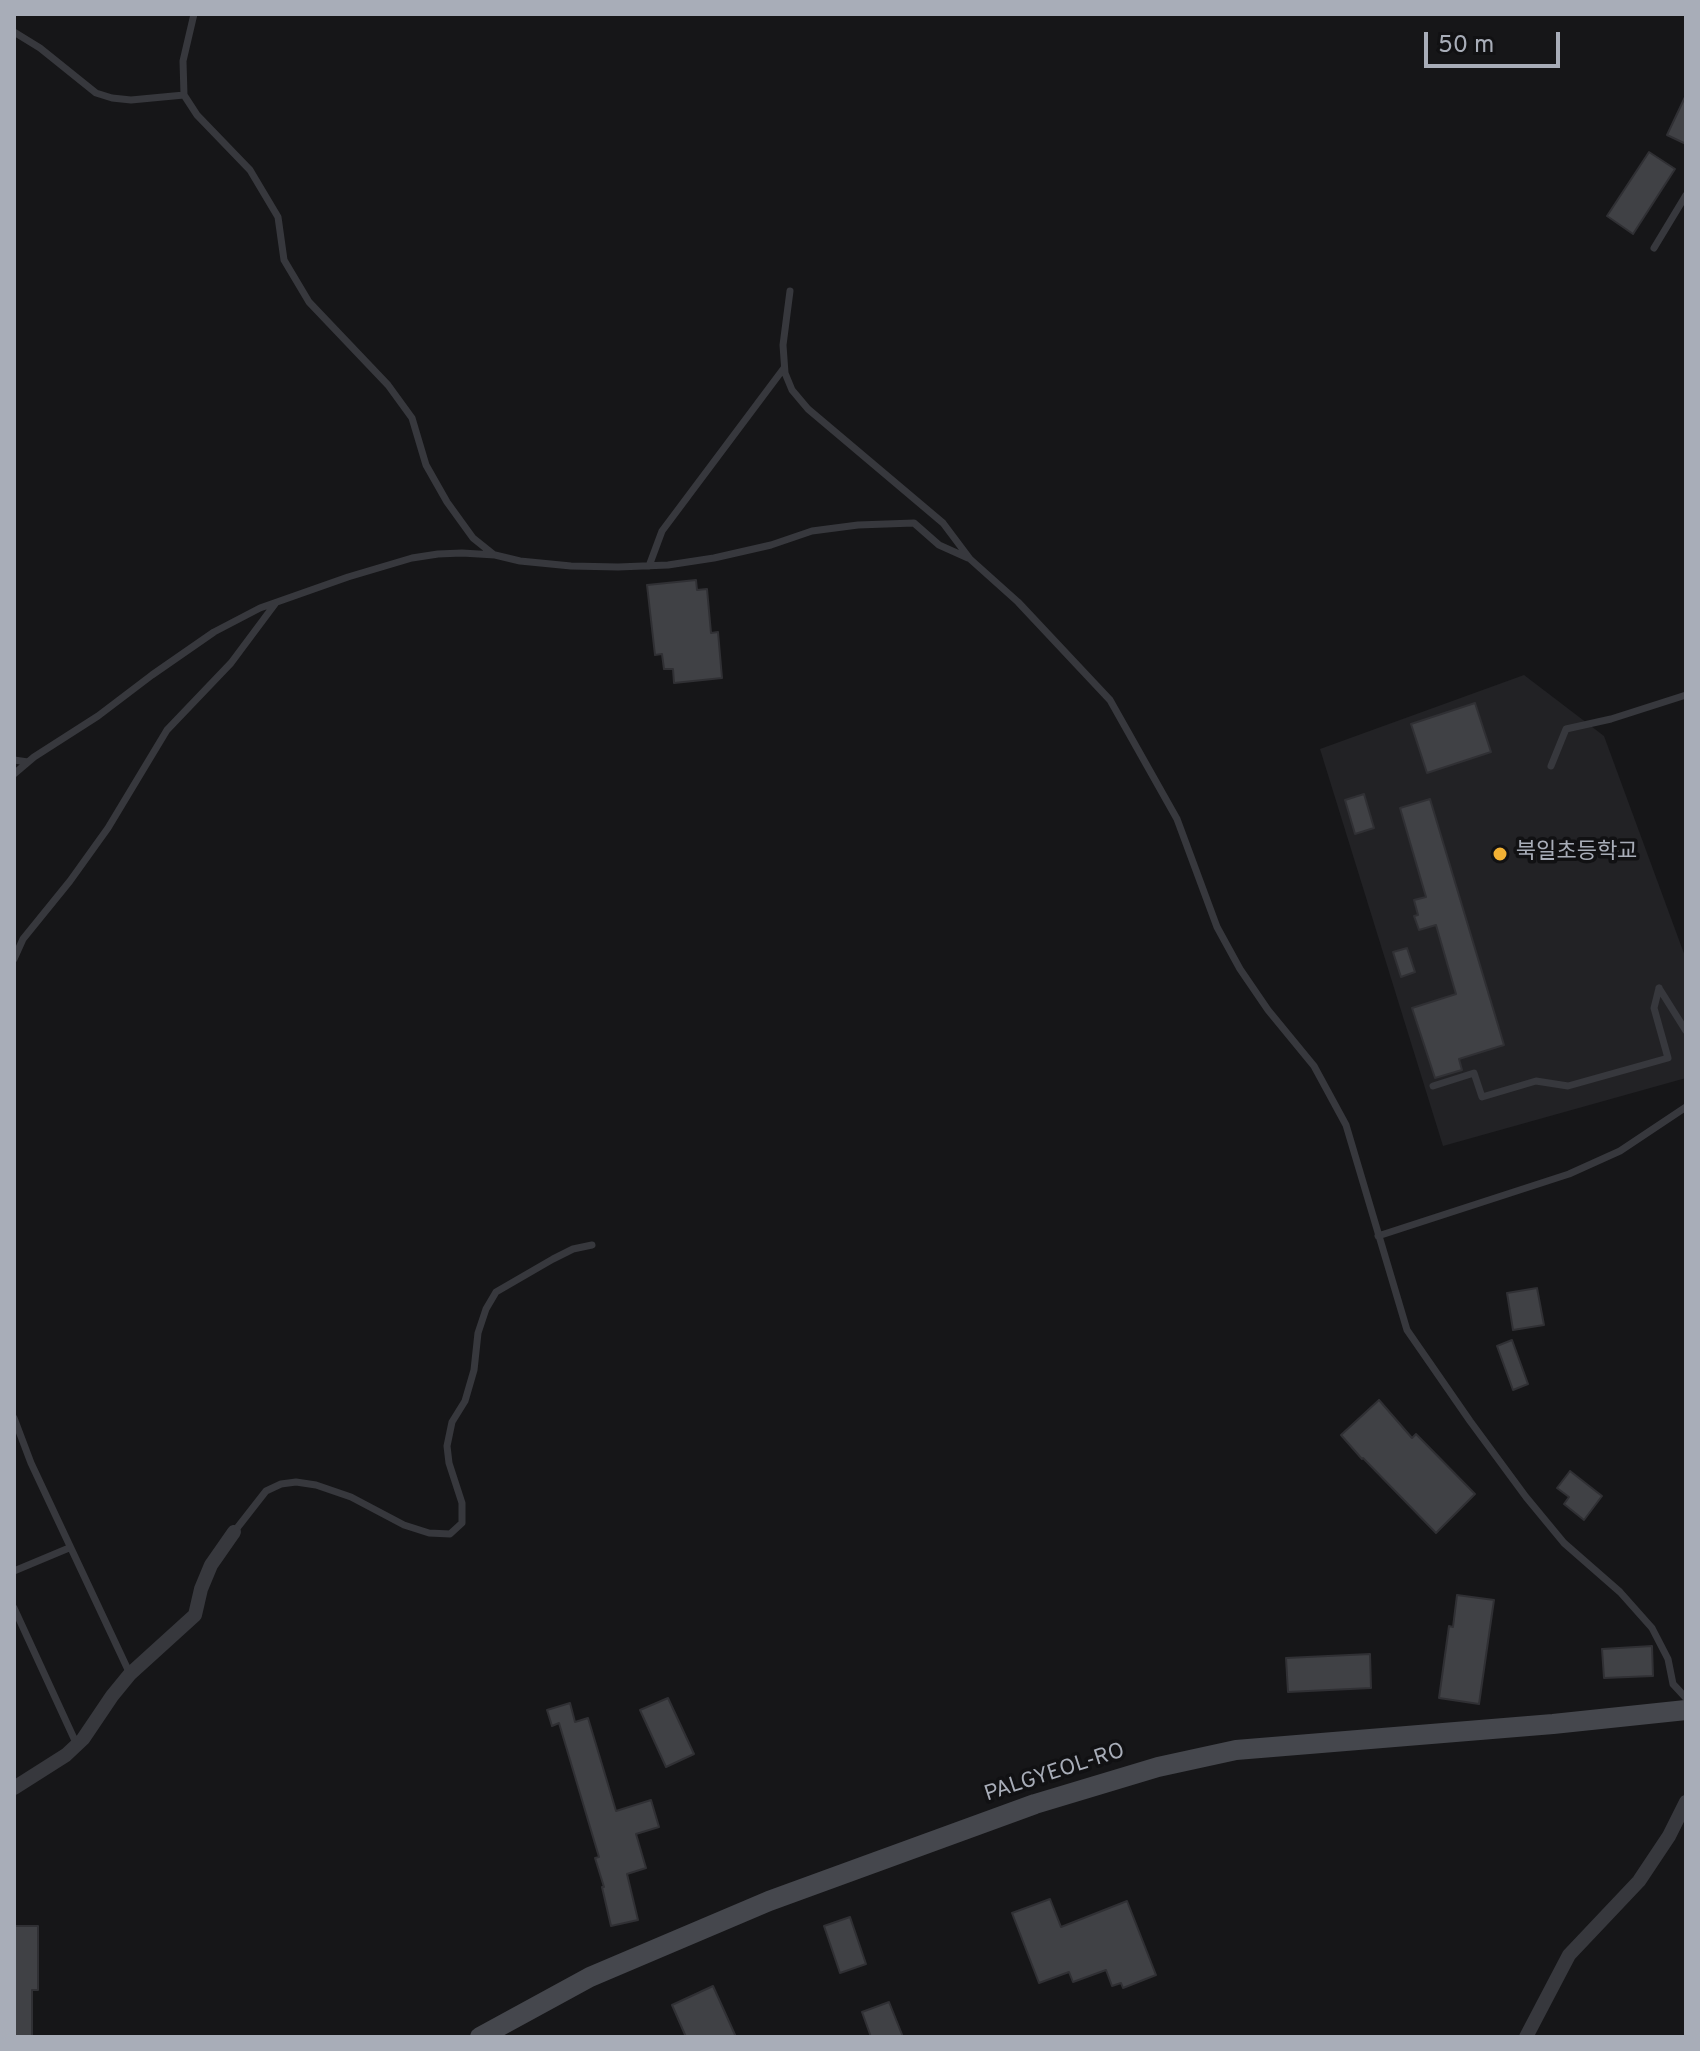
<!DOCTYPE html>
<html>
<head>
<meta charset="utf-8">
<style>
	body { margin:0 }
	#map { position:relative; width:1700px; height:2051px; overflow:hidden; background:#161618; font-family:Overpass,sans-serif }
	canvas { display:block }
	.frame { position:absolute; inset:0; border:16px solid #a8adb8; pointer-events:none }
	.scale { position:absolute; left:1424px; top:32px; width:136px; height:36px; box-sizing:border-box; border:4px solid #a8adb8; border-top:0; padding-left:10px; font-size:24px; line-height:28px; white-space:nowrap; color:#a8adb8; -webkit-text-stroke:6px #111113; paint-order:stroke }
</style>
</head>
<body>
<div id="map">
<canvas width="1700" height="2051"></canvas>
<div class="frame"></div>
<div class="scale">50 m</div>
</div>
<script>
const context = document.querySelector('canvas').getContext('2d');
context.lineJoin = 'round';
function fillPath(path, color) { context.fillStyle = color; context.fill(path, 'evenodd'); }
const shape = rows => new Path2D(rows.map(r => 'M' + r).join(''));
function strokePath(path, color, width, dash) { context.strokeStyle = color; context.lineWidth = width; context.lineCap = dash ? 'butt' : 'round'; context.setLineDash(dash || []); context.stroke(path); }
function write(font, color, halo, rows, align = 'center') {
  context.font = font + ' Overpass,"Noto Sans KR",sans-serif'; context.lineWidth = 7; context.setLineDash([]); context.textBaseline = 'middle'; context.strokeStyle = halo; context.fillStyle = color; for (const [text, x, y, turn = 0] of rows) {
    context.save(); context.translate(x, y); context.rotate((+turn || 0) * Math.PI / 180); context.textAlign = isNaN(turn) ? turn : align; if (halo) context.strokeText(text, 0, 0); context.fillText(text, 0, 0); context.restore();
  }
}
fillPath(shape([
	[1524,675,1604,736,1686,959,1686,1078,1443,1146,1320,749]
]), '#222225');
const building = shape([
	[1686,95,1686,144,1667,135,1686,95],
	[1649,152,1675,169,1633,234,1607,216,1649,152],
	[696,580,697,590,707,589,711,633,718,632,722,678,674,683,673,669,664,669,662,654,655,655,647,585,696,580],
	[1475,703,1491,752,1427,773,1411,724,1475,703],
	[1364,794,1374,828,1355,834,1345,800,1364,794],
	[1430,799,1504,1045,1459,1059,1462,1070,1435,1078,1412,1008,1456,994,1436,925,1419,930,1414,916,1418,915,1414,900,1426,897,1400,808,1430,799],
	[1407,948,1415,972,1401,977,1393,952,1407,948],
	[1537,1288,1544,1325,1513,1330,1507,1293,1537,1288],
	[1512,1340,1528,1384,1513,1390,1497,1346,1512,1340],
	[1379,1400,1412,1438,1416,1434,1475,1494,1436,1533,1363,1458,1362,1459,1341,1435,1379,1400],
	[1570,1471,1602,1496,1584,1520,1564,1504,1569,1497,1557,1488,1570,1471],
	[1457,1595,1494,1600,1479,1704,1439,1698,1449,1626,1453,1627,1457,1595],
	[1652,1646,1653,1676,1604,1678,1602,1649,1652,1646],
	[1370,1654,1371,1688,1288,1692,1286,1658,1370,1654],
	[668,1698,694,1754,666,1767,640,1710,668,1698],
	[570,1703,575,1722,588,1718,616,1811,651,1800,659,1827,636,1834,646,1868,627,1874,638,1920,611,1926,602,1887,604,1887,595,1858,599,1857,559,1723,552,1726,547,1710,570,1703],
	[1050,1899,1061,1927,1127,1901,1156,1975,1123,1988,1121,1983,1112,1986,1106,1970,1073,1982,1069,1972,1039,1983,1012,1913,1050,1899],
	[850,1917,866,1964,840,1973,824,1926,850,1917],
	[14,1926,38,1926,38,1990,32,1990,32,2037,14,2037,14,1926],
	[713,1986,736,2037,686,2037,672,2005,713,1986],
	[889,2002,903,2037,871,2037,862,2012,889,2002]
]);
fillPath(building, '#404145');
strokePath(building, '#303034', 2);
strokePath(shape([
	[194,14,183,61,184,95,197,115,250,170,278,217,284,260,309,302,388,385,412,418,426,465,447,502,473,538,493,554],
	[14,32,40,48,96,93,112,98,131,100,184,95],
	[1654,248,1686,195],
	[790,291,783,345,785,373,792,390,808,409,943,523,970,559,1018,602,1110,700,1177,819,1217,927,1240,969,1268,1010,1314,1066,1346,1125,1407,1330,1470,1421,1526,1497,1564,1543,1620,1592,1652,1628,1668,1659,1673,1684,1686,1698],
	[649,566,662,531,784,368],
	[14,760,28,762],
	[1551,766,1566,729,1611,719,1686,695],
	[14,774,34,757,98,716,152,675,214,632,260,608,348,577,412,558,438,554,462,553,495,555,520,561,571,566,618,567,668,565,714,558,771,545,812,531,858,525,914,523,939,545,968,558],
	[14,959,23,939,70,881,108,828,167,730,231,663,275,604],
	[1659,988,1686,1031],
	[1433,1086,1474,1073,1482,1097,1536,1081,1568,1086,1668,1058,1654,1008,1659,988],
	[1378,1236,1569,1174,1620,1151,1686,1107],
	[14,1418,31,1463,130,1674],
	[234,1532,266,1491,281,1484,296,1482,316,1485,351,1497,404,1525,429,1533,450,1534,462,1523,462,1503,449,1463,447,1446,452,1422,465,1401,474,1370,478,1333,486,1309,496,1292,553,1259,573,1249,592,1245],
	[14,1571,69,1548],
	[14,1608,77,1745]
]), '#37383d', 7);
strokePath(shape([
	[14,1788,66,1755,83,1739,112,1696,130,1674,195,1615,201,1589,211,1565,234,1532],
	[1526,2037,1569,1955,1639,1881,1669,1836,1686,1802]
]), '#37383d', 14);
strokePath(shape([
	[480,2037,590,1977,769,1901,1035,1804,1158,1767,1236,1750,1553,1724,1686,1710]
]), '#45474d', 20);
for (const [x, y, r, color] of [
	[1500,854,8,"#f2b134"]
]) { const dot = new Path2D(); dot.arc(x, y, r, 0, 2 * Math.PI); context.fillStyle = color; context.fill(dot); strokePath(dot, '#111113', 3); }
write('22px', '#a8adb8', '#111113', [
	["북일초등학교",1516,854]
], 'left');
write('22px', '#a8adb8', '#111113', [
	["PALGYEOL-RO",1055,1774,-18]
]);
</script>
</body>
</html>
